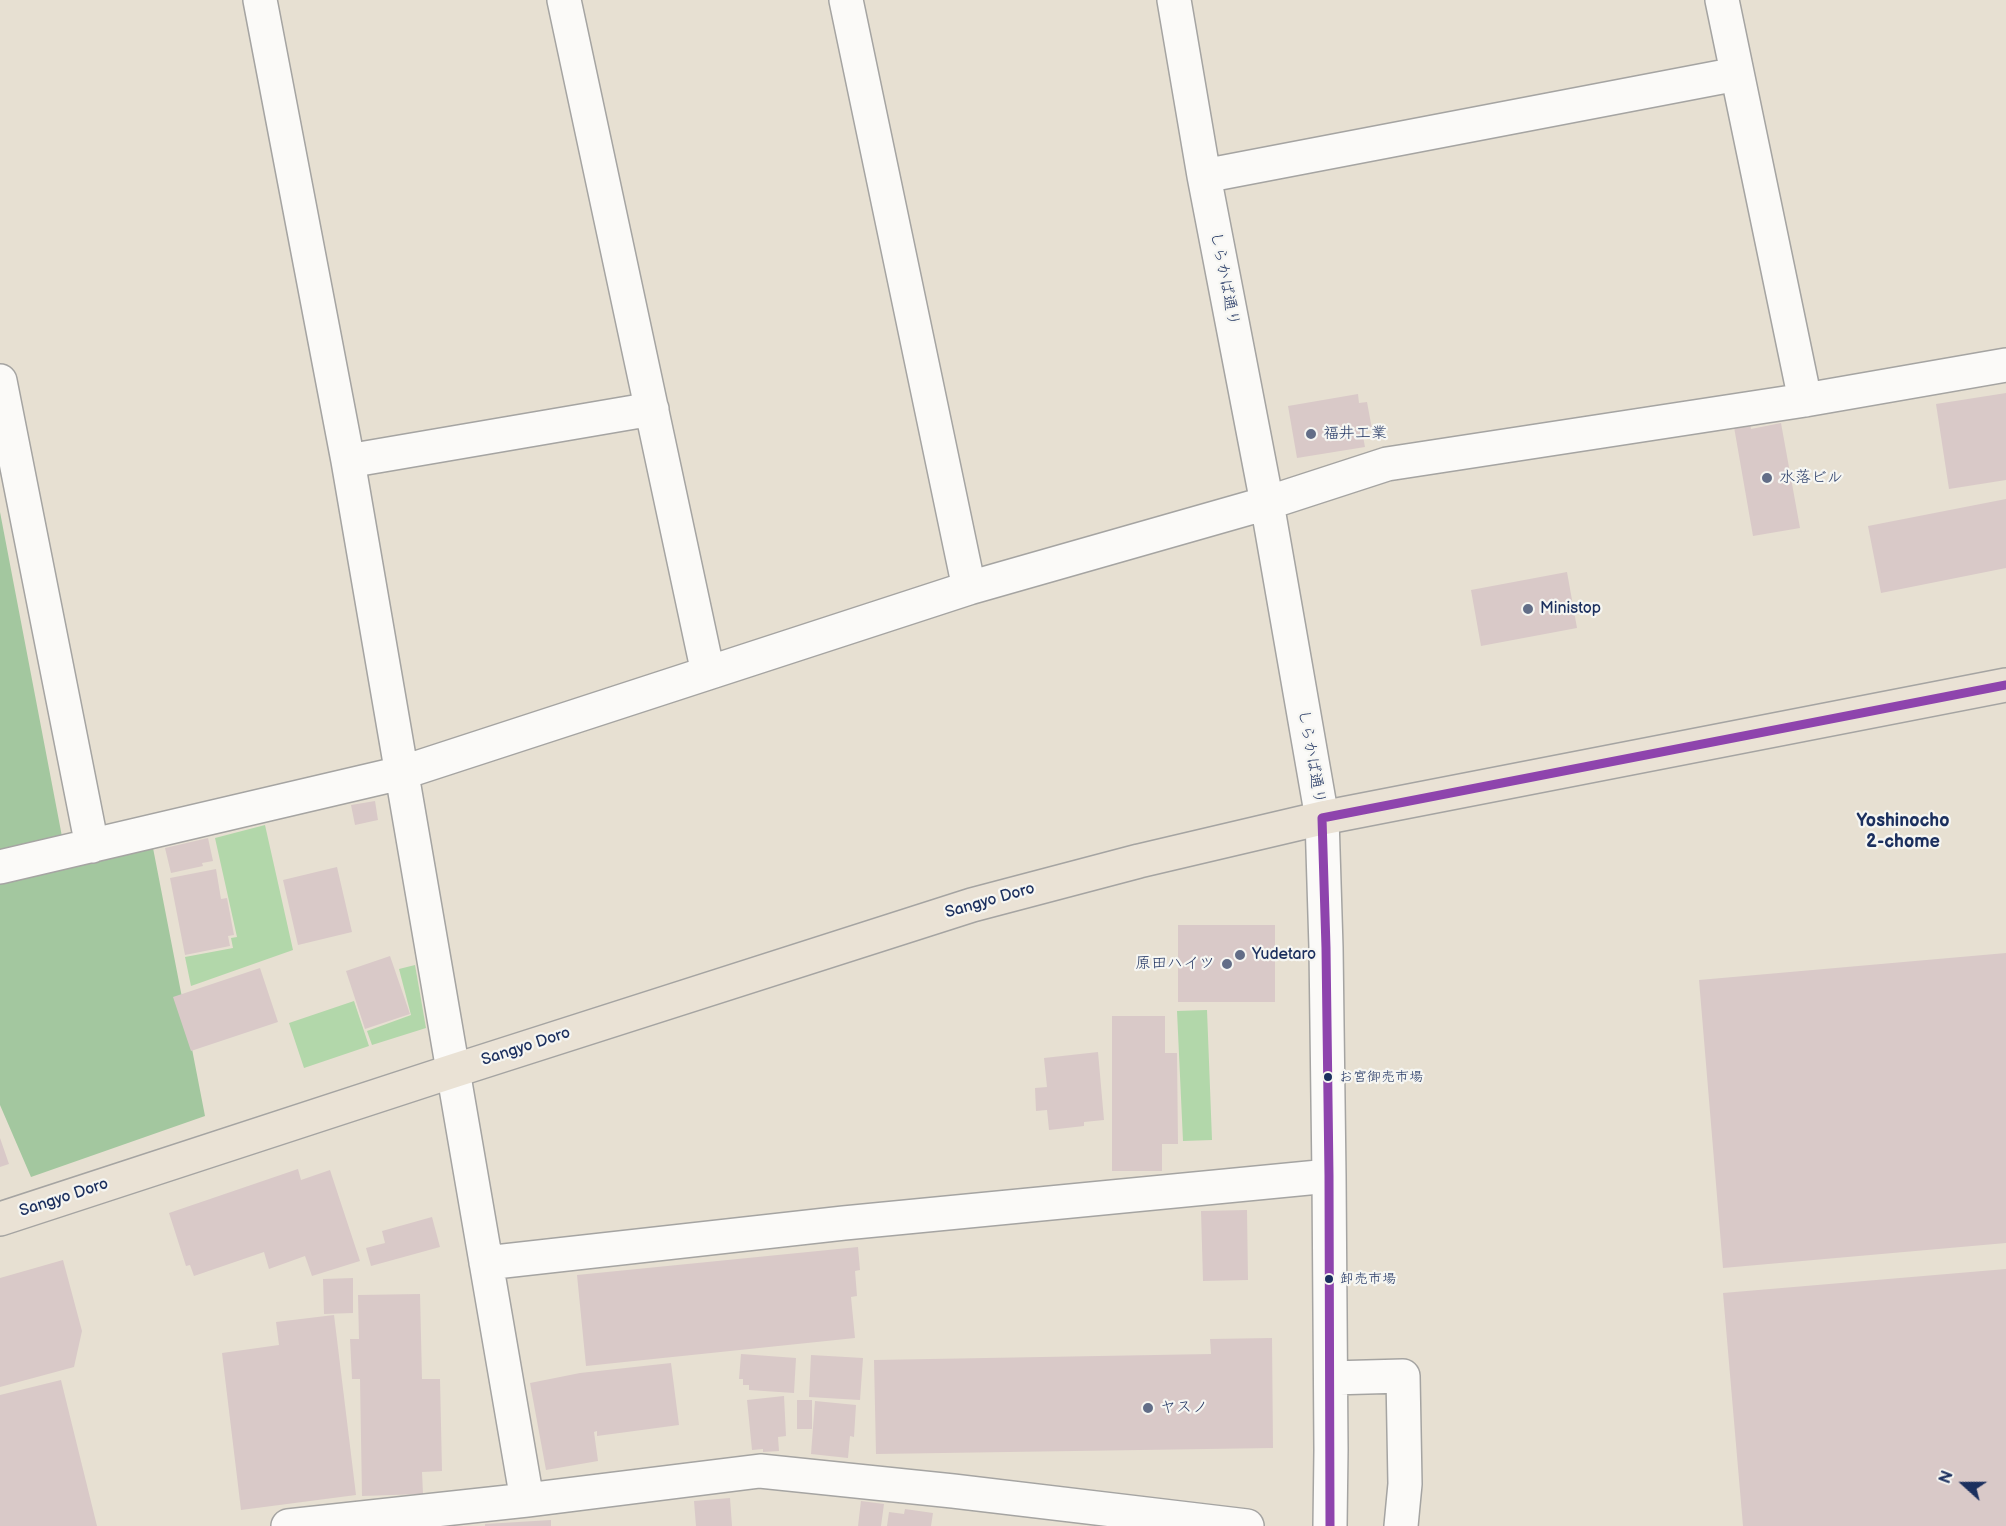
<!DOCTYPE html>
<html>
<head>
<meta charset="utf-8">
<style>
	body { margin:0 }
	#map { position:relative; width:2006px; height:1526px; overflow:hidden; background:#e7e0d2; font-family:"Balsamiq Sans",sans-serif }
	canvas { display:block }
	.north { position:absolute; left:1934px; top:1454px; width:60px; height:60px; -webkit-text-stroke:4px #f6f6f2; paint-order:stroke; rotate:291deg; font-size:16px; font-weight:700; line-height:24px; text-align:center; color:#1b2f5e }
	.north::after { content:''; display:block; margin:auto; width:21px; height:27px; background:#1b2f5e; clip-path:polygon(50% 0,100% 100%,50% 72%,0 100%) }
</style>
</head>
<body>
<div id="map">
<canvas width="2006" height="1526"></canvas>
<div class="north">N</div>
</div>
<script>
const context = document.querySelector('canvas').getContext('2d');
context.lineJoin = 'round';
function fillPath(path, color) { context.fillStyle = color; context.fill(path, 'evenodd'); }
const shape = rows => new Path2D(rows.map(r => 'M' + r).join(''));
function strokePath(path, color, width, dash) { context.strokeStyle = color; context.lineWidth = width; context.lineCap = dash ? 'butt' : 'round'; context.setLineDash(dash || []); context.stroke(path); }
function write(font, color, halo, rows, align = 'center') {
  context.font = font + ' "Balsamiq Sans","Klee One",sans-serif'; context.lineWidth = 4.5; context.setLineDash([]); context.textBaseline = 'middle'; context.strokeStyle = halo; context.fillStyle = color; for (const [text, x, y, turn = 0] of rows) {
    context.save(); context.translate(x, y); context.rotate((+turn || 0) * Math.PI / 180); context.textAlign = isNaN(turn) ? turn : align; if (halo) context.strokeText(text, 0, 0); context.fillText(text, 0, 0); context.restore();
  }
}
fillPath(shape([
	[265,825,293,950,191,986,185,957,233,948,231,938,237,937,215,838],
	[415,965,426,1028,372,1045,367,1031,411,1015,399,969],
	[354,1001,369,1046,304,1068,289,1023],
	[1207,1010,1212,1140,1183,1141,1177,1011]
]), '#b2d7aa');
fillPath(shape([
	[0,512,68,868,153,848,205,1116,31,1177,0,1105]
]), '#a3c79f');
fillPath(shape([
	[2006,393,2006,480,1949,489,1936,404],
	[1358,394,1359,403,1367,402,1372,429,1362,431,1365,447,1297,458,1288,406],
	[1750,423,1751,429,1781,423,1800,528,1753,536,1734,427],
	[2006,499,2006,568,1881,593,1868,526],
	[1567,572,1577,628,1481,646,1471,590],
	[375,801,378,820,355,825,351,805],
	[208,838,213,861,202,863,203,866,171,873,165,848],
	[337,867,352,932,298,945,283,880],
	[216,869,221,899,227,898,234,935,228,936,230,946,185,955,170,878],
	[1178,925,1275,925,1275,1002,1178,1002],
	[2006,953,2006,1243,1723,1268,1699,980],
	[390,956,410,1014,365,1029,346,971],
	[260,968,278,1022,191,1051,173,997],
	[1112,1016,1165,1016,1165,1053,1177,1053,1178,1144,1162,1144,1162,1171,1112,1171],
	[1098,1052,1104,1120,1084,1122,1084,1126,1049,1130,1047,1110,1036,1111,1035,1088,1047,1087,1044,1058],
	[0,1138,9,1164,0,1167],
	[298,1169,301,1180,330,1170,360,1261,312,1276,305,1256,269,1269,264,1252,194,1276,190,1265,186,1266,169,1213],
	[1247,1210,1248,1280,1203,1281,1201,1211],
	[432,1217,440,1247,371,1266,366,1248,385,1243,382,1231],
	[858,1247,860,1270,855,1271,857,1296,851,1297,855,1338,586,1366,577,1275],
	[63,1260,82,1331,74,1367,0,1387,0,1278],
	[2006,1269,2006,1526,1743,1526,1723,1293],
	[353,1278,353,1313,324,1314,323,1279],
	[420,1294,422,1379,440,1379,442,1471,422,1472,423,1494,362,1496,360,1379,352,1379,350,1339,359,1339,358,1295],
	[334,1315,356,1495,241,1510,222,1353,279,1345,276,1322],
	[1272,1338,1273,1448,876,1454,874,1360,1211,1354,1210,1339],
	[741,1354,796,1358,794,1393,749,1390,749,1385,743,1385,743,1379,739,1379],
	[811,1355,863,1358,860,1400,809,1397],
	[671,1363,679,1425,597,1436,597,1431,594,1432,598,1461,546,1470,530,1383,580,1373],
	[61,1380,97,1526,0,1526,0,1395],
	[784,1396,786,1436,778,1437,779,1451,763,1452,763,1449,752,1450,747,1400],
	[797,1400,812,1400,812,1429,797,1429],
	[815,1401,856,1405,854,1437,850,1436,848,1458,811,1454],
	[730,1498,732,1526,696,1526,694,1501],
	[861,1501,884,1504,881,1526,858,1526],
	[905,1509,933,1513,931,1526,887,1526,889,1512,904,1514],
	[551,1520,551,1526,485,1526,485,1524]
]), '#d9c9c8');
const minor = shape([
	[260,0,348,461,527,1500],
	[564,0,708,673],
	[846,0,969,588],
	[1174,0,1204,176,1267,503,1322,818,1326,948,1329,1176,1331,1450,1330,1526],
	[1722,0,1805,400],
	[1204,176,1737,74],
	[0,381,92,846],
	[348,461,652,409],
	[0,867,401,773,969,588,1267,503,1387,464,1805,400,2006,365],
	[486,1263,844,1223,1329,1176],
	[1331,1378,1403,1376,1405,1484,1401,1526],
	[288,1526,527,1500,760,1471,953,1491,1247,1526]
]);
const major = shape([
	[0,1219,453,1071,972,905,1139,861,1322,818,2006,685]
]);
strokePath(minor, '#a5a4a2', 36);
strokePath(major, '#a5a4a2', 36);
strokePath(minor, '#fbfaf8', 33);
strokePath(major, '#eae2d5', 33);
strokePath(shape([
	[1322,818,1326,948,1329,1176,1330,1526],
	[1322,818,2006,685]
]), '#8e44ad', 9);
for (const [x, y, r, color] of [
	[1311,434,6,"#626d87"],
	[1767,478,6,"#626d87"],
	[1528,609,6,"#626d87"],
	[1240,955,6,"#626d87"],
	[1227,964,6,"#626d87"],
	[1328,1077,5,"#1b2f5e"],
	[1329,1279,5,"#1b2f5e"],
	[1148,1408,6,"#626d87"]
]) { const dot = new Path2D(); dot.arc(x, y, r, 0, 2 * Math.PI); context.fillStyle = color; context.fill(dot); strokePath(dot, '#f6f6f2', 2); }
write('14px', '#1b2f5e', '#f6f6f2', [
	["お宮御売市場",1339,1077],
	["卸売市場",1340,1279]
], 'left');
write('16px', '#1b2f5e', '#f6f6f2', [
	["しらかば通り",1224,279,79],
	["しらかば通り",1311,757,80],
	["Sangyo Doro",990,901,-16],
	["Sangyo Doro",526,1047,-18],
	["Sangyo Doro",64,1198,-18]
]);
write('16px', '#1b2f5e', '#f6f6f2', [
	["福井工業",1323,434],
	["水落ビル",1779,478],
	["Ministop",1540,609],
	["Yudetaro",1252,955],
	["原田ハイツ",1215,964,"right"],
	["ヤスノ",1160,1408]
], 'left');
write('bold 18px', '#1b2f5e', '#f6f6f2', [
	["Yoshinocho",1903,821],
	["2-chome",1903,842]
]);
</script>
</body>
</html>
